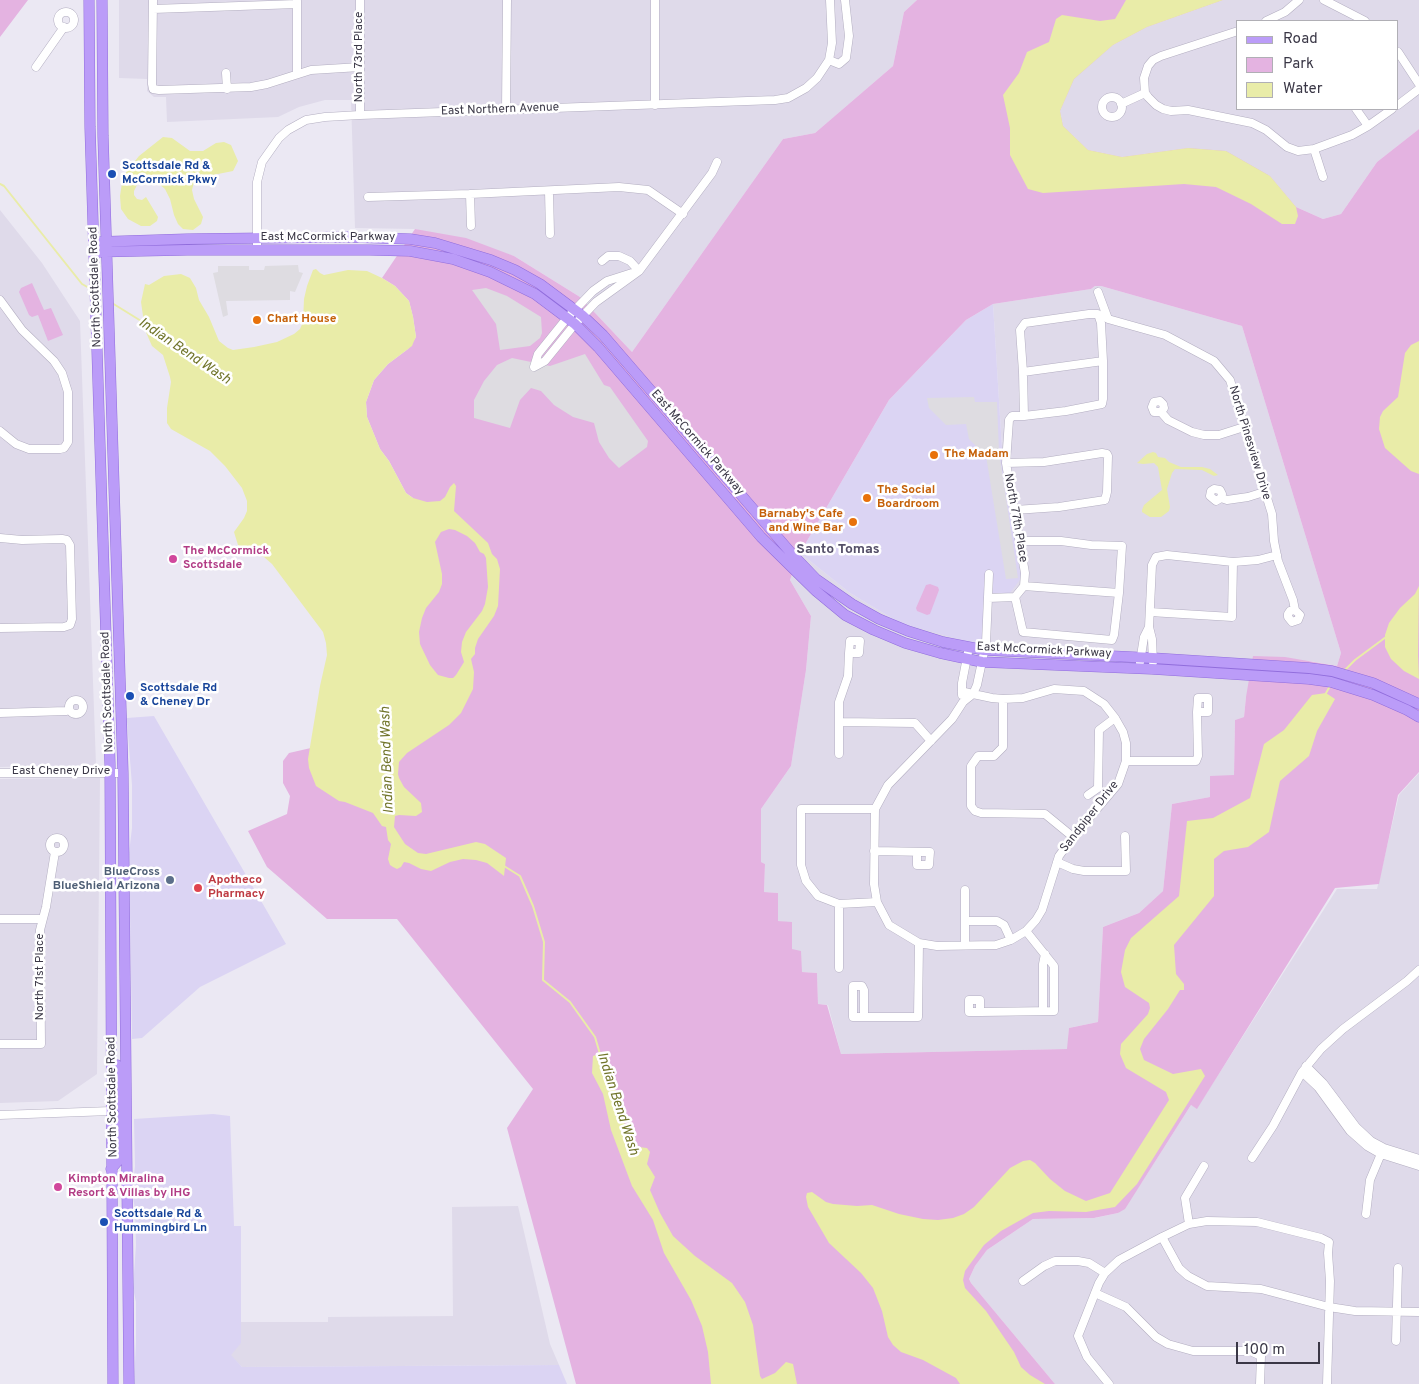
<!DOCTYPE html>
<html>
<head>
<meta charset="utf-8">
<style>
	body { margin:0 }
	#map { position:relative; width:1419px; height:1384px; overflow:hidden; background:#ebe8f3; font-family:Overpass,sans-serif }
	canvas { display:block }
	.legend { position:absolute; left:1236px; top:20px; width:162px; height:90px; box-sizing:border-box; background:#fff; border:1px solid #b0afb5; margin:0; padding:6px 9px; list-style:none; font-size:15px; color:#3a3746 }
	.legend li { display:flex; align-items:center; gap:10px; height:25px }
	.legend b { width:25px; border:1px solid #b0afb5 }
	.scale { position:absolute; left:1236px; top:1342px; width:84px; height:22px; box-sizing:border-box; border:2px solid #3a3746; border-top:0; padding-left:6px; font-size:15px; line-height:18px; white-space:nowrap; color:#3a3746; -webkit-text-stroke:4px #fff; paint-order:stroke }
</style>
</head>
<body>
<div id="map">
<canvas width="1419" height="1384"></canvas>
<ul class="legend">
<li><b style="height:6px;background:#bb9cf8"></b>Road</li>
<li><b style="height:14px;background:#e4b3e1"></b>Park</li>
<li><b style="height:14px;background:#e9eca8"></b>Water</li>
</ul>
<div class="scale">100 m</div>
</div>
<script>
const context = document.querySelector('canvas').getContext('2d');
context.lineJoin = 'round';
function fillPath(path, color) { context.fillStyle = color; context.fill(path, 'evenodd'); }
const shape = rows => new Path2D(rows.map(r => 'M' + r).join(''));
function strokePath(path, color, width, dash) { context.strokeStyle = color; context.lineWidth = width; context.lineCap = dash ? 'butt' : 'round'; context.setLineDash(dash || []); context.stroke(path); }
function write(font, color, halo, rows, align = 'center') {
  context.font = font + ' Overpass,sans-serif'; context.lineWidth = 5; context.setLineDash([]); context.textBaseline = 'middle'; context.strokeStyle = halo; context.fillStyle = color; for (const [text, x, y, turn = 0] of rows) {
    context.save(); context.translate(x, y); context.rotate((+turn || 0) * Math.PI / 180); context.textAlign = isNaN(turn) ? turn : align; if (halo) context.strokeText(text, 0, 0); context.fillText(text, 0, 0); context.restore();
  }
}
fillPath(shape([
	[119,0,917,0,904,12,893,66,815,133,783,139,632,352,580,297,514,256,415,229,355,228,351,100,325,100,299,107,278,117,167,122,166,97,154,97,147,91,147,79,119,78],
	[1223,0,1419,0,1419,129,1377,162,1341,214,1323,219,1296,207,1270,176,1188,148,1122,157,1088,150,1063,126,1060,111,1074,78,1113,45,1147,27],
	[1238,21,1398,21,1398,109,1238,109],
	[0,210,42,263,80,321,96,765,0,767],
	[1095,286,1101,286,1242,326,1341,653,1337,666,1310,661,1246,697,1244,717,1235,720,1234,775,1210,797,1172,804,1163,891,1139,913,1103,927,1098,1022,1069,1028,1068,1049,841,1054,828,1005,818,1004,817,973,802,972,792,949,792,923,778,921,778,893,764,892,765,864,761,862,761,809,791,766,806,670,811,616,790,580,800,553,850,593,900,623,1003,465,993,304,1091,289],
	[1419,773,1419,1384,1055,1384,971,1283,969,1279,975,1266,987,1250,1033,1219,1095,1218,1118,1213,1142,1182,1191,1105,1197,1108,1337,889,1377,889,1399,795],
	[100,778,97,1074,58,1101,0,1103,0,779],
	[518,1206,550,1344,559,1365,242,1367,230,1355,241,1342,241,1322,328,1322,328,1317,453,1316,452,1207]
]), '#dfdaea');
fillPath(shape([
	[993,304,1003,465,1022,577,1010,593,988,593,983,646,900,623,850,593,800,553,889,400,966,320],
	[154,716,286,944,200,987,142,1038,132,1039,129,853,132,828,132,785,127,722,127,718],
	[213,1114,230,1116,234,1226,241,1226,241,1343,231,1355,242,1367,559,1365,567,1384,134,1384,136,1343,136,1302,133,1288,136,1245,135,1209,132,1192,135,1166,134,1119]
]), '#dbd4f3');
fillPath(shape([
	[0,0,28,0,0,37],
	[917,0,1223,0,1147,27,1113,45,1074,79,1060,111,1063,126,1088,150,1122,157,1188,148,1226,151,1270,176,1296,207,1323,219,1341,214,1377,162,1419,129,1419,772,1398,795,1379,884,1335,888,1197,1109,1191,1105,1125,1209,1118,1213,1094,1218,1033,1219,987,1250,975,1266,969,1279,971,1283,1055,1384,576,1384,507,1128,533,1089,397,919,327,919,267,867,248,831,287,814,290,796,283,783,283,761,289,753,381,732,413,498,406,493,389,461,380,449,367,417,366,402,374,380,388,364,408,349,416,337,413,317,409,301,395,286,382,278,415,229,466,238,514,256,580,297,632,352,783,139,815,133,893,66,904,12],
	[1095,286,1101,286,1242,326,1341,653,1337,666,1285,657,1253,656,1246,697,1244,717,1235,720,1234,775,1210,776,1210,797,1172,804,1163,891,1139,913,1103,927,1098,1022,1069,1028,1067,1049,841,1054,827,1005,818,1004,817,973,802,972,801,951,792,949,792,922,778,921,778,893,764,892,765,864,761,862,761,809,791,766,806,670,811,616,790,580,800,553,889,400,966,320,993,304,1091,289],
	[32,283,44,310,51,308,63,335,48,341,38,315,32,317,29,315,19,292,21,288],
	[930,584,938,587,939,590,930,614,927,615,917,611,916,608,926,585]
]), '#e4b3e1');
fillPath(shape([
	[298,265,299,272,303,273,295,292,290,291,290,300,226,301,228,315,223,317,213,273,218,272,218,266,249,266,249,270,264,270,265,266],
	[486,288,507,296,541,317,542,333,540,338,530,346,500,350,496,324,472,290],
	[585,354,604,385,610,387,648,441,647,447,619,468,609,458,599,442,594,423,573,417,554,405,541,391,531,388,520,400,510,428,474,418,474,400,484,381,497,365,512,358,550,366],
	[974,397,975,402,997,402,999,452,1018,578,1006,579,986,456,969,439,966,424,946,425,929,408,927,398]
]), '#dedce1');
fillPath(shape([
	[1126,0,1223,0,1147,27,1113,45,1074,79,1060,111,1063,126,1088,150,1122,157,1188,148,1226,151,1270,176,1296,207,1298,216,1295,224,1282,224,1251,204,1216,187,1184,184,1043,193,1028,189,1010,155,1010,128,1003,95,1019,73,1027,52,1049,42,1056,19,1062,15,1100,21,1115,19],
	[163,137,172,138,190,151,203,151,216,143,224,142,231,145,238,161,233,171,203,177,194,182,192,190,194,199,203,217,201,224,193,230,183,229,178,224,174,215,170,199,165,189,157,182,152,180,146,180,137,185,134,191,134,195,137,199,142,200,146,197,158,217,157,221,150,226,141,226,128,219,121,209,120,196,123,176,139,156],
	[316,269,320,273,324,275,348,270,367,271,382,278,395,286,409,301,413,317,416,337,414,341,412,346,388,364,374,380,366,402,367,417,380,449,389,461,406,493,413,498,427,502,440,501,445,497,450,487,454,483,456,486,454,511,488,543,492,554,497,559,500,569,498,606,494,616,478,639,475,648,475,654,471,659,474,672,473,689,461,713,449,725,407,753,399,762,398,774,399,778,404,787,421,803,422,812,416,816,399,815,395,816,394,827,405,844,418,853,426,854,476,842,485,844,506,858,504,876,487,863,476,860,463,859,450,862,431,871,421,869,409,863,404,862,401,867,397,869,393,867,390,865,388,859,391,844,388,840,386,827,382,826,373,813,345,802,339,801,316,786,309,768,308,759,320,686,327,655,326,643,323,632,272,564,264,557,241,548,238,545,234,532,244,518,247,511,247,501,242,488,225,466,210,451,171,429,167,423,167,408,171,382,170,377,163,355,152,346,145,330,141,302,145,284,149,285,164,276,181,274,190,278,196,288,199,300,209,317,219,341,228,348,233,350,254,347,277,342,294,334,300,329,303,322,304,299,307,286,313,270],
	[449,529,455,530,467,536,475,543,480,552,484,554,486,558,488,587,485,604,482,611,466,632,462,642,461,652,464,662,456,675,453,678,449,678,438,675,430,665,420,644,419,632,422,618,426,608,439,592,442,584,442,574,435,542,441,532],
	[1419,341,1419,474,1411,471,1385,448,1379,429,1380,417,1383,411,1398,397,1405,353,1411,345],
	[1153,452,1156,453,1158,457,1165,458,1169,462,1181,467,1202,467,1210,469,1218,475,1214,476,1202,470,1175,469,1172,473,1167,489,1170,507,1169,511,1161,517,1150,517,1142,512,1142,510,1144,505,1162,490,1158,467,1154,463,1143,464,1137,463,1147,454],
	[1419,586,1418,655,1419,679,1404,671,1391,659,1385,647,1385,635,1389,623,1400,608,1415,594],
	[1326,693,1335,699,1317,731,1309,756,1280,781,1269,832,1248,847,1224,851,1214,859,1214,896,1174,945,1176,974,1184,984,1184,990,1180,990,1168,1009,1144,1039,1140,1049,1144,1060,1173,1074,1201,1069,1205,1076,1137,1184,1115,1207,1086,1212,1049,1211,1033,1213,1001,1231,984,1245,965,1271,963,1280,965,1288,986,1311,1014,1352,1021,1367,1030,1375,1045,1384,960,1384,956,1378,923,1360,901,1352,893,1345,888,1337,882,1311,873,1288,861,1273,829,1243,808,1207,806,1197,807,1193,812,1192,826,1202,833,1204,857,1206,872,1205,899,1214,923,1219,938,1220,953,1218,964,1214,974,1207,1010,1168,1023,1161,1030,1160,1035,1163,1050,1179,1065,1191,1086,1201,1110,1193,1169,1100,1166,1092,1126,1068,1120,1054,1121,1044,1148,1014,1150,1008,1149,1003,1125,987,1121,972,1125,950,1131,938,1179,896,1187,821,1213,818,1250,798,1264,744,1284,730,1312,695],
	[605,1052,627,1133,639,1147,647,1148,650,1152,647,1164,655,1177,650,1190,660,1213,673,1236,695,1256,732,1283,745,1302,753,1325,760,1376,762,1379,775,1373,786,1362,793,1364,797,1384,711,1384,708,1352,702,1326,691,1300,664,1253,653,1220,632,1186,611,1130,603,1094,592,1073,593,1056]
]), '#e9eca8');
strokePath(shape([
	[0,184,4,186,82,284,91,289],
	[112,303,146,324],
	[1345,670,1355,660,1386,637],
	[1325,695,1330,686],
	[504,866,520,876,533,906,544,942,543,980,570,1002,595,1037,600,1054]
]), '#e9eca8', 2);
const minor = shape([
	[153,0,152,84,153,89,159,90,251,87,267,84,311,70,360,67],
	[360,0,360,115],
	[655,0,655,105],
	[1324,0,1365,21],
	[153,9,297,4],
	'58 20a8 8 0 1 1 16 0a8 8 0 1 1-16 0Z',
	[1266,21,1285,12,1299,0],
	[1238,31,1161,56,1153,60,1148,66,1144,78,1145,93,1148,97,1156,105,1163,109,1171,111,1188,110,1252,123,1266,130,1287,147,1298,151,1314,149,1352,135,1368,126,1392,109],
	[1398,52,1419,84],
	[829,60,839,64,846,58,849,36,845,0],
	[36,67,64,27],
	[226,73,227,89],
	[297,74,297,1],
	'1102 107a10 10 0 1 1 20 0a10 10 0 1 1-20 0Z',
	[1121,104,1145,93],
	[1398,105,1419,89],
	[1356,109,1368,126],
	[506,110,507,0],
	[1314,149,1323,177],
	[549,191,550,234],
	[470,194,471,226],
	[368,197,470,194,619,187,648,190,683,214],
	[257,250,257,182,262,162,279,138,288,130,306,120,325,117,360,115,775,100,788,98,806,88,817,78,829,60,832,43,830,0],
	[602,261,608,256,619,256,630,261,639,271],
	[1098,292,1108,319,1165,335,1214,361,1230,380,1272,514,1274,541,1278,561,1293,600,1295,610,1300,615,1298,620,1292,622,1288,617,1288,614,1290,611,1295,610],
	[0,300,22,330,54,361,62,373,68,392,68,442,64,448,60,449,29,449,16,444,0,431],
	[534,367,545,361,575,324,596,302,639,271,712,173,717,162],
	[534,367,538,354,567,318,593,291,607,281,632,273],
	[1023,372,1103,361],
	[1161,412,1164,408,1163,404,1160,401,1154,402,1152,407,1154,412,1161,412,1168,420,1192,432,1204,435,1219,435,1244,427],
	[1006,463,1044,462,1102,453,1107,454,1108,456,1107,492,1105,500,1059,507,1015,510],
	[1221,498,1222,494,1220,490,1214,489,1211,491,1210,496,1216,501,1221,498,1227,500,1248,497,1264,492],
	[0,538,22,540,62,539,67,540,70,545,72,619,70,625,64,627,0,628],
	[1024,586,1119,593],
	[1015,597,1024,586,1025,573,1006,463,1009,420,1012,416,1024,416,1023,372,1020,330,1025,323,1089,314,1098,314,1101,323,1103,361,1103,399,1102,404,1066,411,1024,416],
	[1015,597,1023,632,1112,640,1114,635,1119,593,1122,546,1091,545,1061,541,1020,541],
	[988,598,1015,597],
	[1150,612,1232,617,1233,562],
	[1149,627,1152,639,1153,662],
	[1140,662,1144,637,1149,627,1152,565,1156,557,1167,555,1233,562,1258,560,1277,555],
	[962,691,973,694,992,698,1003,699,1023,698,1054,689,1084,691,1104,704,1115,718,1123,732,1126,743,1126,761,1118,784,1073,837,1059,856,1042,910,1036,920,1026,931,1011,940,996,945,937,946,919,943,889,925,877,902,874,884,875,809,888,785,952,719,963,702,973,694,977,685,986,643,989,574],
	[962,695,962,683,969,647],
	[1003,699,1003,747,994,756,978,756,971,766,971,806,975,811,981,813,1045,814,1073,837],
	'69 707a7 7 0 1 1 14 0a7 7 0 1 1-14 0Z',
	[0,713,66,711,69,710],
	[839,722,915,723,931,741],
	[839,754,839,702,848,676,849,653,850,641,860,641,859,653,849,653],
	[1126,761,1196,761,1198,756,1197,712,1198,698,1208,698,1208,712,1197,712],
	[0,773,123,773],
	[1088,795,1098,788,1099,730,1115,718],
	[875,809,801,809,801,865,806,881,818,896,839,904,877,902],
	'50 845a7 7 0 1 1 14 0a7 7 0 1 1-14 0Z',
	[874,851,930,852,929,865,917,865,917,852],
	[1057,862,1073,869,1084,871,1126,871,1125,836],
	[965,890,965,945],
	[839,904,839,968],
	[0,919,42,919],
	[965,921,997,921,1004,925,1011,940],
	[1043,1011,1043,964,1045,954],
	[980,1012,980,1000,969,1000,969,1012,980,1012,1054,1011,1054,966,1026,931],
	[864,1017,864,990,862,986,853,986,853,1017,918,1017,919,943],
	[0,1044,41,1044,40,930,46,907,55,852],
	[1306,1066,1323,1083,1356,1127,1371,1141,1384,1148,1419,1159],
	[1302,1072,1318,1087,1350,1131,1367,1146,1381,1154,1419,1166],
	[0,1115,111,1111],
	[1252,1158,1273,1126,1302,1072,1321,1049,1343,1029,1407,981,1419,970],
	[1366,1214,1370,1180,1383,1149],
	[1189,1224,1185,1198,1204,1166],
	[1162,1237,1179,1268,1188,1276,1207,1286,1261,1289,1329,1307,1355,1311,1419,1312],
	[1023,1281,1044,1266,1055,1261,1078,1261,1089,1263,1105,1273],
	[1095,1293,1126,1307,1156,1337,1168,1344,1193,1351,1250,1351,1261,1356,1260,1384],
	[1396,1341,1398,1268],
	[1109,1384,1087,1357,1078,1336,1099,1283,1105,1273,1119,1260,1162,1237,1189,1224,1207,1221,1257,1222,1321,1238,1329,1242,1328,1253,1330,1281,1327,1384]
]);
const major = shape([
	[89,0,90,127,110,764,113,1384],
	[102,0,103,136,123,773,129,1384],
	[94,242,187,239,347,237,410,239,435,243,491,260,515,270,540,284,583,316,603,335,792,554,816,579,852,604,879,619,908,631,943,642,984,650,1153,658,1309,668,1332,671,1373,683,1419,704],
	[94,252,187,250,370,250,410,251,453,259,490,272,535,294,575,324,598,347,761,537,816,591,845,615,874,630,905,643,940,653,982,662,1152,669,1309,679,1331,682,1373,695,1407,710,1419,717],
	[117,1065,119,1105,126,1111],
	[111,1169,118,1161,118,1126,119,1119,126,1111]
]);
strokePath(minor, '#b3aec1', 9);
strokePath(major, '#916ddc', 11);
strokePath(minor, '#fff', 8);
strokePath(major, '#bb9cf8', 10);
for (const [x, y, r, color] of [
	[112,174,5,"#1a4fb4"],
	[257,320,5,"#e8710a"],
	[934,455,5,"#e8710a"],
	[867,498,5,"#e8710a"],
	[853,522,5,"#e8710a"],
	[173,559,5,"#d1479c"],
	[130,696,5,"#1a4fb4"],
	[170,880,5,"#5c6f8a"],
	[198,888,5,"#e0444e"],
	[58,1187,5,"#d1479c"],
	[104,1222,5,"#1a4fb4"]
]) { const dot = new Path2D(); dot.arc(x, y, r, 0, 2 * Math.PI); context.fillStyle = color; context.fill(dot); strokePath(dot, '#fff', 2); }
write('12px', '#3a3746', '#fff', [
	["North 73rd Place",360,57,-90],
	["East Northern Avenue",500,110,-2],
	["East McCormick Parkway",328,238],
	["North Scottsdale Road",96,287,-92],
	["East McCormick Parkway",697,443,49],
	["North Pinesview Drive",1249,443,73],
	["North 77th Place",1015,518,80],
	["East McCormick Parkway",1044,651,3],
	["North Scottsdale Road",108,692,-92],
	["East Cheney Drive",61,772],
	["Sandpiper Drive",1090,817,-52],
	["North 71st Place",41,977,-90],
	["North Scottsdale Road",113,1097,-91]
]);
write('bold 12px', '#164399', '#fff', [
	["Scottsdale Rd &",122,167],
	["McCormick Pkwy",122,181],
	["Scottsdale Rd",140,689],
	["& Cheney Dr",140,703],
	["Scottsdale Rd &",114,1215],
	["Hummingbird Ln",114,1229]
], 'left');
write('bold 12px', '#c56008', '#fff', [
	["Chart House",267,320],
	["The Madam",944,455],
	["The Social",877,491],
	["Boardroom",877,505],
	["Barnaby's Cafe",843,515,"right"],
	["and Wine Bar",843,529,"right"]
], 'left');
write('bold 12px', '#b23c85', '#fff', [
	["The McCormick",183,552],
	["Scottsdale",183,566],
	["Kimpton Miralina",68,1180],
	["Resort & Villas by IHG",68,1194]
], 'left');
write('bold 12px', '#4e5e75', '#fff', [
	["BlueCross",160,873],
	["BlueShield Arizona",160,887]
], 'right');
write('bold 12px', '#be3a42', '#fff', [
	["Apotheco",208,881],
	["Pharmacy",208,895]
], 'left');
write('italic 14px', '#71752a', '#fff', [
	["Indian Bend Wash",184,352,34],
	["Indian Bend Wash",388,760,-92],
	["Indian Bend Wash",617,1104,72]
]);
write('bold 14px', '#544f68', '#fff', [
	["Santo Tomas",838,550]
]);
</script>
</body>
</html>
